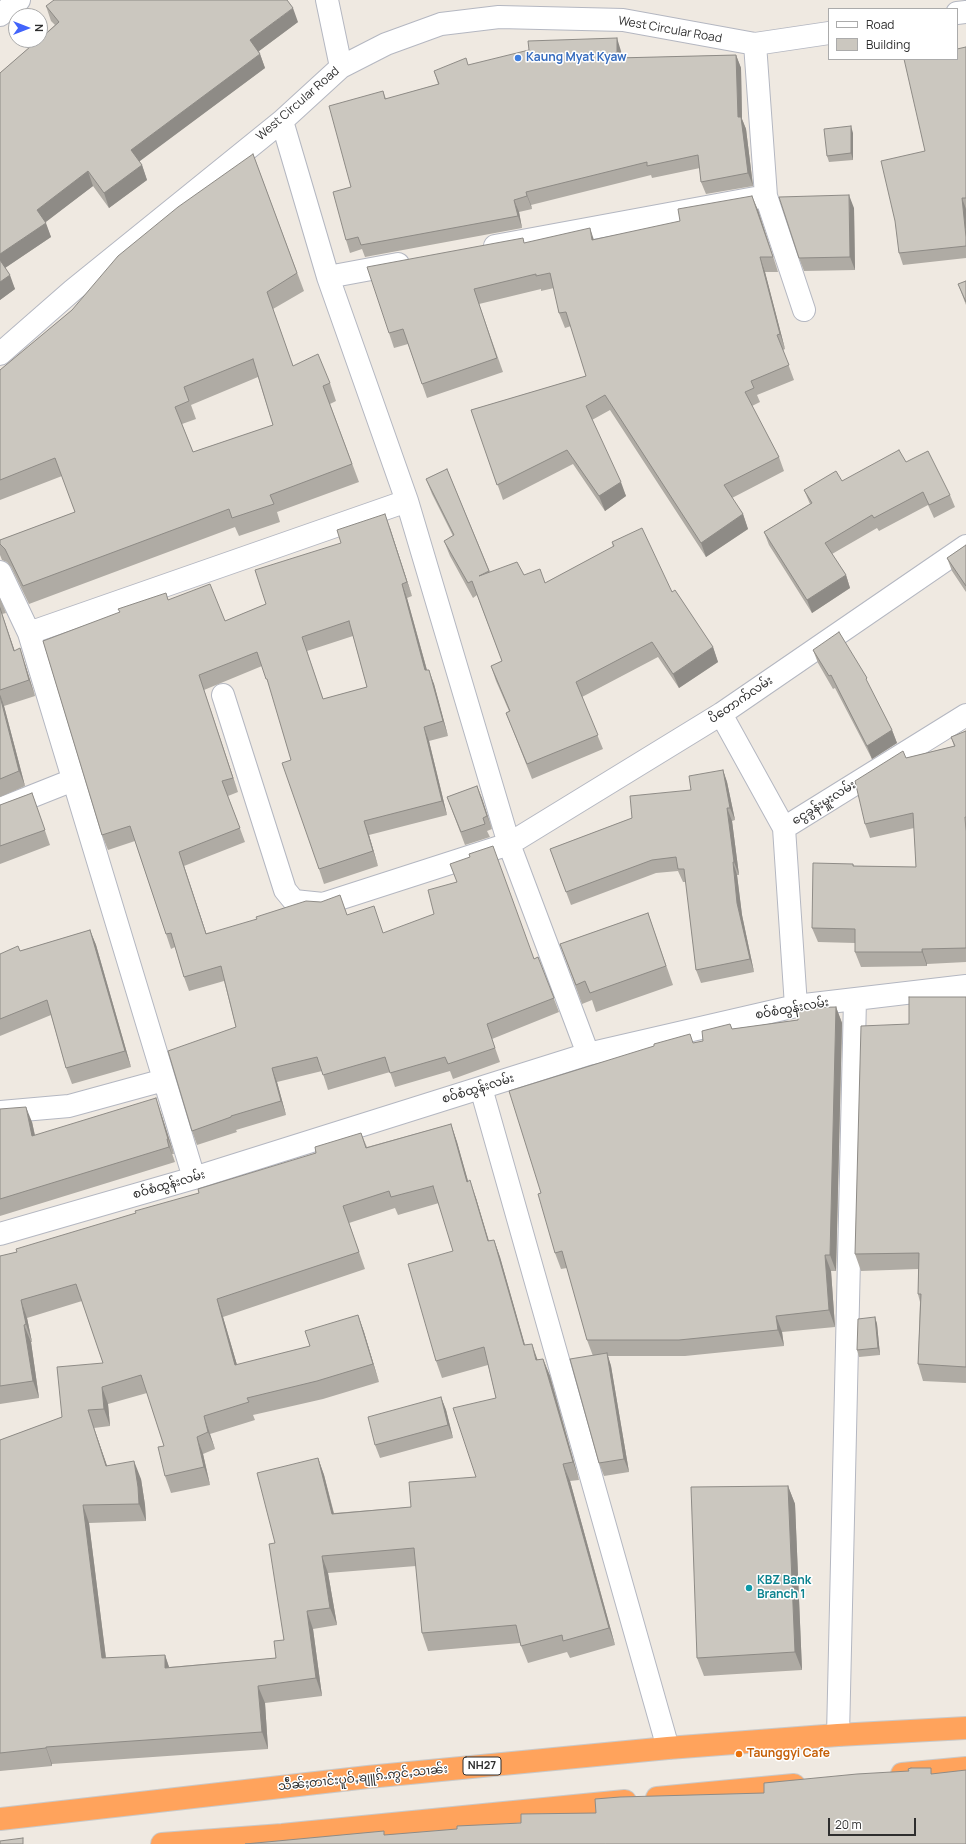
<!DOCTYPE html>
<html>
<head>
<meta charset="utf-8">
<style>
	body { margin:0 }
	#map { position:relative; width:966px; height:1844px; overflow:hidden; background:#efe9e1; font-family:Manrope,sans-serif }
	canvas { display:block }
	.legend { position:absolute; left:828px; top:8px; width:130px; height:52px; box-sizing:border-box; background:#fff; border:1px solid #ababab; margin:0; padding:5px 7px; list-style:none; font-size:12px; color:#2e2e2e }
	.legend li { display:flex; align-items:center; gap:8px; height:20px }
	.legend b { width:20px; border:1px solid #ababab }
	.north { position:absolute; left:8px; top:8px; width:40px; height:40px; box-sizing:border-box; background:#fff; border:1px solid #ababab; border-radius:50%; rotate:90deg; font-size:11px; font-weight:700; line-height:16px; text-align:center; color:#2e2e2e }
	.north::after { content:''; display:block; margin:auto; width:14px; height:18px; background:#4264fb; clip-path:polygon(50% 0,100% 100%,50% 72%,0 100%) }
	.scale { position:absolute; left:828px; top:1818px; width:88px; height:18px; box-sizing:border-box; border:2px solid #2e2e2e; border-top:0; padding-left:5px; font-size:12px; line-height:14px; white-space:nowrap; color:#2e2e2e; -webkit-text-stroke:3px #fff; paint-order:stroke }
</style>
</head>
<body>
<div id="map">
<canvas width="966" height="1844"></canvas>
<ul class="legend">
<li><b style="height:5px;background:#fff"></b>Road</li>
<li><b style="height:11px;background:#cbc7bf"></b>Building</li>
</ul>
<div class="north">N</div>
<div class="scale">20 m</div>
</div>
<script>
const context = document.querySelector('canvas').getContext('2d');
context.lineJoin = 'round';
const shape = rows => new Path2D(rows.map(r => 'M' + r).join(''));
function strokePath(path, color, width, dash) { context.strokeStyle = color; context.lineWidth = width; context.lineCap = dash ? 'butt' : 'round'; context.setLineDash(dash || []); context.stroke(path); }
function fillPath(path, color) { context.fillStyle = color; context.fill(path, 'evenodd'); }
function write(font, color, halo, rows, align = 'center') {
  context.font = font + ' Manrope,"Noto Sans Myanmar",sans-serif'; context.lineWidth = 3; context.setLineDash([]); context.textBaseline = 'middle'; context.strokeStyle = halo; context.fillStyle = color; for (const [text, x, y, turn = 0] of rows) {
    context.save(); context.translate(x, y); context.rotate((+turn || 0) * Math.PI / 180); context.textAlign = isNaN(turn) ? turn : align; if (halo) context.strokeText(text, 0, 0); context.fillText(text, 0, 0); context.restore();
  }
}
const minor = shape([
	[327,0,341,67],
	[957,13,966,12],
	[0,15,19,0],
	[755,44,766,196,804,310],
	[282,121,328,277,407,501,509,844,588,1054],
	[495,246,766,196],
	[328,277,398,264],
	[0,354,73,290,282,121,341,67,386,44,441,24,499,17,623,20,755,44,829,33],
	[0,572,29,633,194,1178],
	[29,633,407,501],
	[223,695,285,890,294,901,323,904,509,844,721,714,966,546],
	[721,714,784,828,796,1006],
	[0,809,73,780],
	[784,828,966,715],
	[481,1088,668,1748],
	[0,1112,69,1106,164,1080],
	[0,1234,194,1178,588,1054,796,1006,966,986],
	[838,1735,855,999]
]);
const highway = shape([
	[902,1774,966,1768],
	[657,1798,794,1785],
	[0,1819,368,1777,668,1748,838,1735,966,1728],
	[162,1844,282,1835,625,1801]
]);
strokePath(minor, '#b4b7c1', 24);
strokePath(highway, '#c9c9c9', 24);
strokePath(minor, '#fff', 22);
strokePath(highway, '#ffa35c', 22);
fillPath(shape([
	[46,6,298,22,259,51,260,54,265,68,139,161,142,165,147,180,109,208,93,186,45,222,51,237,5,268,15,289,0,300,0,73,55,25,51,21],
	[966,47,966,258,903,265,899,253,925,151],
	[621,51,622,58,736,55,741,68,742,119,746,129,753,186,706,194,701,182,700,168,652,178,651,175,531,205,532,209,519,212,522,228,365,257,362,249,350,253,346,240,351,187,383,91,386,99,438,84,434,71,468,65],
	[853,133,853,160,829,162,827,156],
	[253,154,304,291,273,309,293,366,330,383,336,401,330,404,359,482,277,512,280,522,239,536,235,527,29,604,11,567,7,562,2,560,0,555,0,540,75,512,62,476,0,500,0,370,72,310],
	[258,377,273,425,193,452,182,424,196,419,191,405],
	[854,208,855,270,804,271,799,258],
	[758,210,778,272,765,272,785,349,783,350,794,380,757,395,760,402,752,406,779,457,784,471,732,498,743,514,748,529,706,557,610,410,592,420,626,496,605,511,573,464,503,500,471,410,586,376,571,326,565,328,559,313,554,288,541,291,541,289,479,304,503,372,427,398,408,344,394,348,389,333,524,243,594,240],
	[966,281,966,305,958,284],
	[906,462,950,495,955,507,934,518,928,505,879,531,877,528,832,554,846,575,850,588,812,613,769,545,764,532,810,504,804,490,842,481],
	[447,469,490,572,524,575,545,583,613,547,612,542,672,592,713,647,718,662,679,688,658,657,582,697,603,749,532,779,506,713,509,711,496,681,491,666,502,661,477,595,473,598,450,556,444,541,453,536,432,494,426,479],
	[390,528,412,596,407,598,427,670,434,684,448,736,429,741,447,815,369,835,378,866,324,884,319,869,291,760,272,693,262,666,204,690,238,792,228,796,245,842,184,866,206,933,347,915,383,933,534,959,538,957,559,1012,492,1039,500,1062,453,1079,450,1071,395,1087,390,1072,328,1090,322,1071,277,1082,286,1115,236,1130,237,1132,197,1145,192,1131,236,1027,224,981,189,991,184,977,175,947,171,949,135,841,108,850,102,835,120,612,168,600,225,621,266,604],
	[353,636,367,687,323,699,307,651],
	[966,545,966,592,952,571,947,558],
	[0,598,6,613,2,614,14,650,25,664,35,696,4,706,25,786,0,797],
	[813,650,871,689,892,730,897,743,872,759,835,688,833,689,818,663],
	[966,731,966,962,927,964,927,966,861,967,855,952,855,943,818,942,812,928,853,864,854,866,916,867,914,828,870,838,865,824,906,758,954,746,951,737],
	[723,770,727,782,735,820,732,821,739,875,737,875,742,915,754,972,701,983,696,970,686,882,683,882,678,871,656,873,571,905,550,849,632,818,691,790],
	[477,786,492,829,487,831,490,837,465,845,447,797],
	[32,793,50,845,0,864,0,805],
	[648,913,673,985,596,1012,592,1000,582,1004,560,944],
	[90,930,96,945,131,1067,72,1084,66,1068,51,1015,0,1036,0,954,20,951],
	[966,997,966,1383,923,1381,918,1364,920,1302,918,1294,918,1269,861,1271,855,1254,909,1024],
	[836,1007,842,1023,836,1271,831,1271,835,1327,782,1332,784,1346,685,1356,608,1356,611,1366,629,1472,604,1476,599,1463,593,1356,587,1340,567,1268,561,1269,555,1253,541,1193,693,1043,703,1041,730,1024,732,1029,798,1020],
	[0,1109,32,1122,35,1135,161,1113,174,1154,172,1154,175,1162,0,1216],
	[451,1124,457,1142,468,1181,476,1198,489,1241,494,1240,500,1257,525,1345,538,1360,543,1359,550,1376,579,1480,570,1481,615,1645,570,1658,567,1652,528,1663,520,1643,428,1651,422,1633,416,1566,328,1573,337,1625,313,1629,322,1696,265,1703,268,1749,52,1764,52,1766,0,1771,0,1440,62,1417,103,1363,82,1301,27,1318,32,1342,31,1342,39,1398,0,1404,0,1256,17,1252,199,1193,316,1153,361,1133,367,1147],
	[439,1203,453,1251,436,1361,442,1378,488,1365,496,1398,476,1477,411,1507,334,1513,324,1475,318,1458,275,1543,284,1640,276,1658,169,1667,165,1655,106,1658,89,1523,146,1521,145,1505,141,1479,107,1466,94,1428,110,1426,108,1404,147,1393,164,1446,165,1476,171,1493,210,1485,203,1454,215,1449,210,1434,255,1420,253,1415,323,1399,379,1382,364,1332,358,1315,310,1346,237,1365,223,1317,365,1269,349,1223,395,1208,398,1215],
	[875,1317,877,1324,880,1355,859,1357,857,1350],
	[441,1397,446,1410,453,1438,380,1458,375,1445],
	[788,1486,795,1504,802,1670,704,1676,697,1658]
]), '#afaba4');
fillPath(shape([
	[293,8,298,22,255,54,250,40],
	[617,38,621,51,622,71,617,58],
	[260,54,265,68,136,164,131,150],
	[736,55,741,68,742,119,746,129,753,186,748,173,738,117],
	[851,126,853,133,853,160,851,153],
	[142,165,147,180,109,208,104,193],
	[88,171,93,186,42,225,37,210],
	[526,192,531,205,532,209,527,196],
	[849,195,854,208,855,270,850,257],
	[752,196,758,210,778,272,773,257],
	[962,198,966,209,966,237],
	[514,200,519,212,522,228,518,216],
	[46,223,51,237,2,270,0,265,0,254],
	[590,228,595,243,592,240],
	[760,257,765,272,785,349,780,334],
	[10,275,15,289,0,300,0,282],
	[621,482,626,496,605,511,599,496],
	[385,514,390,528,412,596,407,582],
	[743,514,748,529,706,557,701,543],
	[846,575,850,588,812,613,807,600],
	[402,584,407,598,431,685,425,670],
	[0,608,20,666,14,651],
	[713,647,718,662,679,688,673,674],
	[20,648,35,696,29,680],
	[429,670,434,684,448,736,443,721],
	[199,675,238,792,233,778],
	[0,694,4,706,25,786,19,771],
	[424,727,429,741,447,815,442,801],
	[892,730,897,743,872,759,867,746],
	[723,770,727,782,735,820,730,808],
	[477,786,482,798,492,829,487,816],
	[727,808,732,821,739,875,734,862],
	[364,821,369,835,378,866,373,851],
	[179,852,184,866,211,948,206,934],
	[733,862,737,875,742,915,754,972,750,959,737,903],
	[90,930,96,945,131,1067,125,1051],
	[922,949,927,964,927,966,922,952],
	[836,1007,842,1023,836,1271,830,1255],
	[272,1068,277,1082,286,1115,281,1101],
	[156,1098,161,1113,174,1154,168,1139],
	[26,1107,32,1122,38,1151,32,1136],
	[451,1124,457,1142,473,1199,467,1182],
	[167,1139,172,1154,175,1162,169,1147],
	[470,1180,476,1198,494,1259,488,1241],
	[494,1240,500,1257,530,1363,524,1345],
	[825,1255,831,1271,835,1327,829,1310],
	[217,1299,223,1317,242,1382,235,1365],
	[21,1300,27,1318,32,1342,26,1324],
	[358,1315,364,1332,379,1382,373,1364],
	[776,1316,782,1332,784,1346,778,1330],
	[875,1317,877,1324,880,1355,878,1348],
	[24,1325,31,1342,39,1398,33,1381],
	[532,1344,538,1361,536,1360],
	[607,1353,611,1366,629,1472,624,1459],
	[543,1359,550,1376,579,1480,573,1462],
	[102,1387,108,1404,110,1426,104,1409],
	[441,1397,446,1410,453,1438,448,1425],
	[88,1410,94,1428,113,1483,106,1466],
	[204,1416,215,1449,208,1432],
	[197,1437,203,1454,210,1485,204,1467],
	[318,1458,324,1475,338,1531,332,1514],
	[134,1461,141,1479,145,1505,146,1521,139,1504],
	[563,1464,570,1481,615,1645,609,1628],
	[788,1486,795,1504,802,1670,795,1652],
	[83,1505,89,1523,108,1675,102,1658],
	[322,1556,328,1573,337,1625,330,1608],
	[307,1611,313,1629,322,1696,316,1678],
	[165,1655,171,1673,165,1668],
	[258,1686,265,1703,268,1749,262,1732],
	[46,1747,52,1764,52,1766,46,1748]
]), '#8e8b86');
const building = shape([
	[54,0,287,0,293,8,250,40,260,54,131,150,142,165,104,193,88,171,37,210,46,223,0,254,0,73,38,40,40,40,40,39,59,22,46,6,54,0],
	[617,38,617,58,736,55,738,117,741,117,748,173,701,182,698,155,647,166,647,162,526,192,527,196,514,200,518,216,361,245,358,237,346,240,333,192,351,187,329,106,383,91,385,99,439,84,434,71,466,58,468,65,529,50,528,41,617,38],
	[966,47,966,198,962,198,966,237,966,246,899,253,895,221,881,161,925,151,904,59,957,59,957,49,966,47],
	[851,126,851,153,827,156,824,129,851,126],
	[253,154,297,273,267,292,293,366,318,354,330,383,323,386,352,464,270,495,274,504,232,518,229,509,23,586,5,549,0,544,0,540,75,512,55,458,0,480,0,370,72,310,118,256,178,207,253,154],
	[253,359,273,425,193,452,175,407,189,401,184,387,253,359],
	[849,195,850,257,799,258,779,197,849,195],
	[752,196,773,257,760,257,780,334,777,335,789,365,751,381,754,388,745,392,779,457,724,485,743,514,701,543,605,395,586,406,621,482,599,496,567,450,497,485,471,410,586,376,566,312,559,313,550,273,536,276,536,274,474,289,497,358,422,384,403,329,389,333,367,267,523,238,524,243,590,228,592,240,680,221,678,209,752,196],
	[0,260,10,275,0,282,0,260],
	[966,281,966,302,958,284,966,281],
	[899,450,906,462,928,451,950,495,929,505,923,492,874,518,872,515,825,543,846,575,807,600,764,532,812,503,804,490,836,471,842,481,899,450],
	[447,469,489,571,479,576,517,562,524,575,540,569,545,583,614,546,612,542,642,528,672,592,675,590,713,647,673,674,652,642,576,682,598,735,527,764,506,713,510,711,491,666,502,661,472,581,468,583,444,541,454,535,426,479,447,469],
	[385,514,407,582,402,584,425,670,429,670,443,721,424,727,442,801,364,821,373,851,319,869,282,763,291,760,267,679,266,679,257,652,199,675,233,778,222,781,240,828,179,852,206,934,257,919,256,917,306,901,321,902,340,895,347,915,374,906,383,933,434,914,428,890,457,882,450,864,470,857,469,854,493,846,534,959,538,957,554,998,487,1024,495,1048,448,1064,445,1057,390,1073,385,1057,323,1075,317,1057,272,1068,281,1101,231,1116,231,1117,192,1131,168,1051,236,1027,221,966,184,977,171,933,166,934,130,826,102,835,43,641,120,612,118,609,166,593,168,600,210,584,225,621,266,604,255,570,341,543,337,530,385,514],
	[349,621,367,687,323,699,302,637,349,621],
	[966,545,966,586,947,558,966,545],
	[0,608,14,651,20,648,29,680,0,690,0,608],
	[839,632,867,678,866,679,892,730,867,746,831,675,829,676,813,650,839,632],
	[0,696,19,771,0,779,0,696],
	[966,731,966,817,965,817,966,831,966,948,922,949,922,952,855,952,855,929,812,928,813,863,853,864,853,866,916,867,913,813,865,824,855,781,903,751,906,758,955,746,951,737,966,731],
	[723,770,730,808,727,808,734,862,733,862,737,903,750,959,696,970,684,869,678,869,676,857,652,860,566,892,550,849,632,818,630,796,691,790,689,776,723,770],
	[477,786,487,816,483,818,485,824,461,832,447,797,477,786],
	[32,793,45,830,0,846,0,805,32,793],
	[648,913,666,966,590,993,585,981,576,985,560,944,648,913],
	[90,930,125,1051,66,1068,47,1000,0,1019,0,954,18,946,20,951,90,930],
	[909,997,966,997,966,1367,918,1364,921,1294,918,1294,919,1253,855,1254,861,1026,909,1024,909,997],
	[836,1007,830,1255,825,1255,829,1310,776,1316,778,1330,679,1340,587,1340,562,1251,555,1253,538,1194,541,1193,509,1091,654,1046,654,1044,690,1034,693,1043,703,1041,702,1031,730,1024,732,1029,798,1020,798,1008,836,1007],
	[156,1098,168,1139,167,1139,169,1147,0,1199,0,1109,26,1107,32,1136,156,1098],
	[451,1124,467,1182,470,1180,488,1241,494,1240,524,1345,532,1344,536,1360,543,1359,573,1462,563,1464,609,1628,563,1641,562,1635,521,1646,516,1625,422,1633,414,1548,322,1556,330,1608,307,1611,316,1678,258,1686,262,1732,46,1747,46,1748,0,1753,0,1440,62,1417,57,1367,103,1363,76,1284,21,1300,26,1324,24,1325,33,1381,0,1386,0,1256,17,1252,16,1249,136,1213,135,1211,199,1193,198,1189,316,1153,315,1147,361,1133,366,1148,451,1124],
	[433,1186,453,1251,408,1264,436,1361,484,1347,496,1398,453,1408,476,1477,409,1482,411,1507,332,1514,318,1458,257,1473,275,1543,269,1544,284,1640,274,1641,276,1658,165,1668,165,1655,102,1658,83,1505,139,1504,138,1487,134,1461,106,1466,88,1410,104,1409,102,1387,141,1375,164,1446,158,1447,165,1476,204,1467,197,1437,208,1432,204,1416,249,1402,247,1398,317,1381,373,1364,358,1315,305,1331,310,1346,235,1365,217,1299,359,1252,343,1206,389,1191,391,1197,433,1186],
	[875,1317,878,1348,857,1350,858,1319,875,1317],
	[607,1353,624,1459,599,1463,570,1359,607,1353],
	[441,1397,448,1425,375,1445,368,1417,441,1397],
	[788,1486,795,1652,697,1658,691,1487,788,1486],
	[911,1768,931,1768,931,1774,966,1770,966,1844,245,1844,384,1831,384,1835,457,1829,457,1826,521,1823,521,1814,596,1813,595,1799,620,1797,764,1793,764,1783,857,1774,909,1771,908,1769,911,1768],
	[23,1838,23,1844,0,1844,0,1841,23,1838]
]);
fillPath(building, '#cbc7bf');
strokePath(building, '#8e8b86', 1);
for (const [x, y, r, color] of [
	[518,58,4,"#3f7fe0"],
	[749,1588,4,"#0f9aa8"],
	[739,1754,4,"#e8710a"]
]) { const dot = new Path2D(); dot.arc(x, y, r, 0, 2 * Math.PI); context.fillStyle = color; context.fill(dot); strokePath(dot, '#fff', 1.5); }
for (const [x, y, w] of [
	[482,1766,38]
]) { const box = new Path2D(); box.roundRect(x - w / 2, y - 9, w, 18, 3); context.fillStyle = '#fff'; context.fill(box); strokePath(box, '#2e2e2e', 1); }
write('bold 11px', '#2e2e2e', null, [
	["NH27",482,1766]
]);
write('12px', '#2e2e2e', '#fff', [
	["West Circular Road",670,30,10],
	["West Circular Road",298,104,-41],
	["ပိတောက်လမ်း",741,700,-34],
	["ငွေခွန်းမှူးလမ်း",824,803,-32],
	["စဝ်စံထွန်းလမ်း",792,1009,-10],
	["စဝ်စံထွန်းလမ်း",478,1089,-17],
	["စဝ်စံထွန်းလမ်း",169,1185,-16],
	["သဵႅၼ်ႈတၢင်းပူဝ်ႇၶျူၵ်ႉဢွင်ႇသၢၼ်း",363,1778,-6]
]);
write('bold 12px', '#366cbe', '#fff', [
	["Kaung Myat Kyaw",526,58]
], 'left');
write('bold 12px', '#0d838f', '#fff', [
	["KBZ Bank",757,1581],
	["Branch 1",757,1595]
], 'left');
write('bold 12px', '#c56008', '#fff', [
	["Taunggyi Cafe",747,1754]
], 'left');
</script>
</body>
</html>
